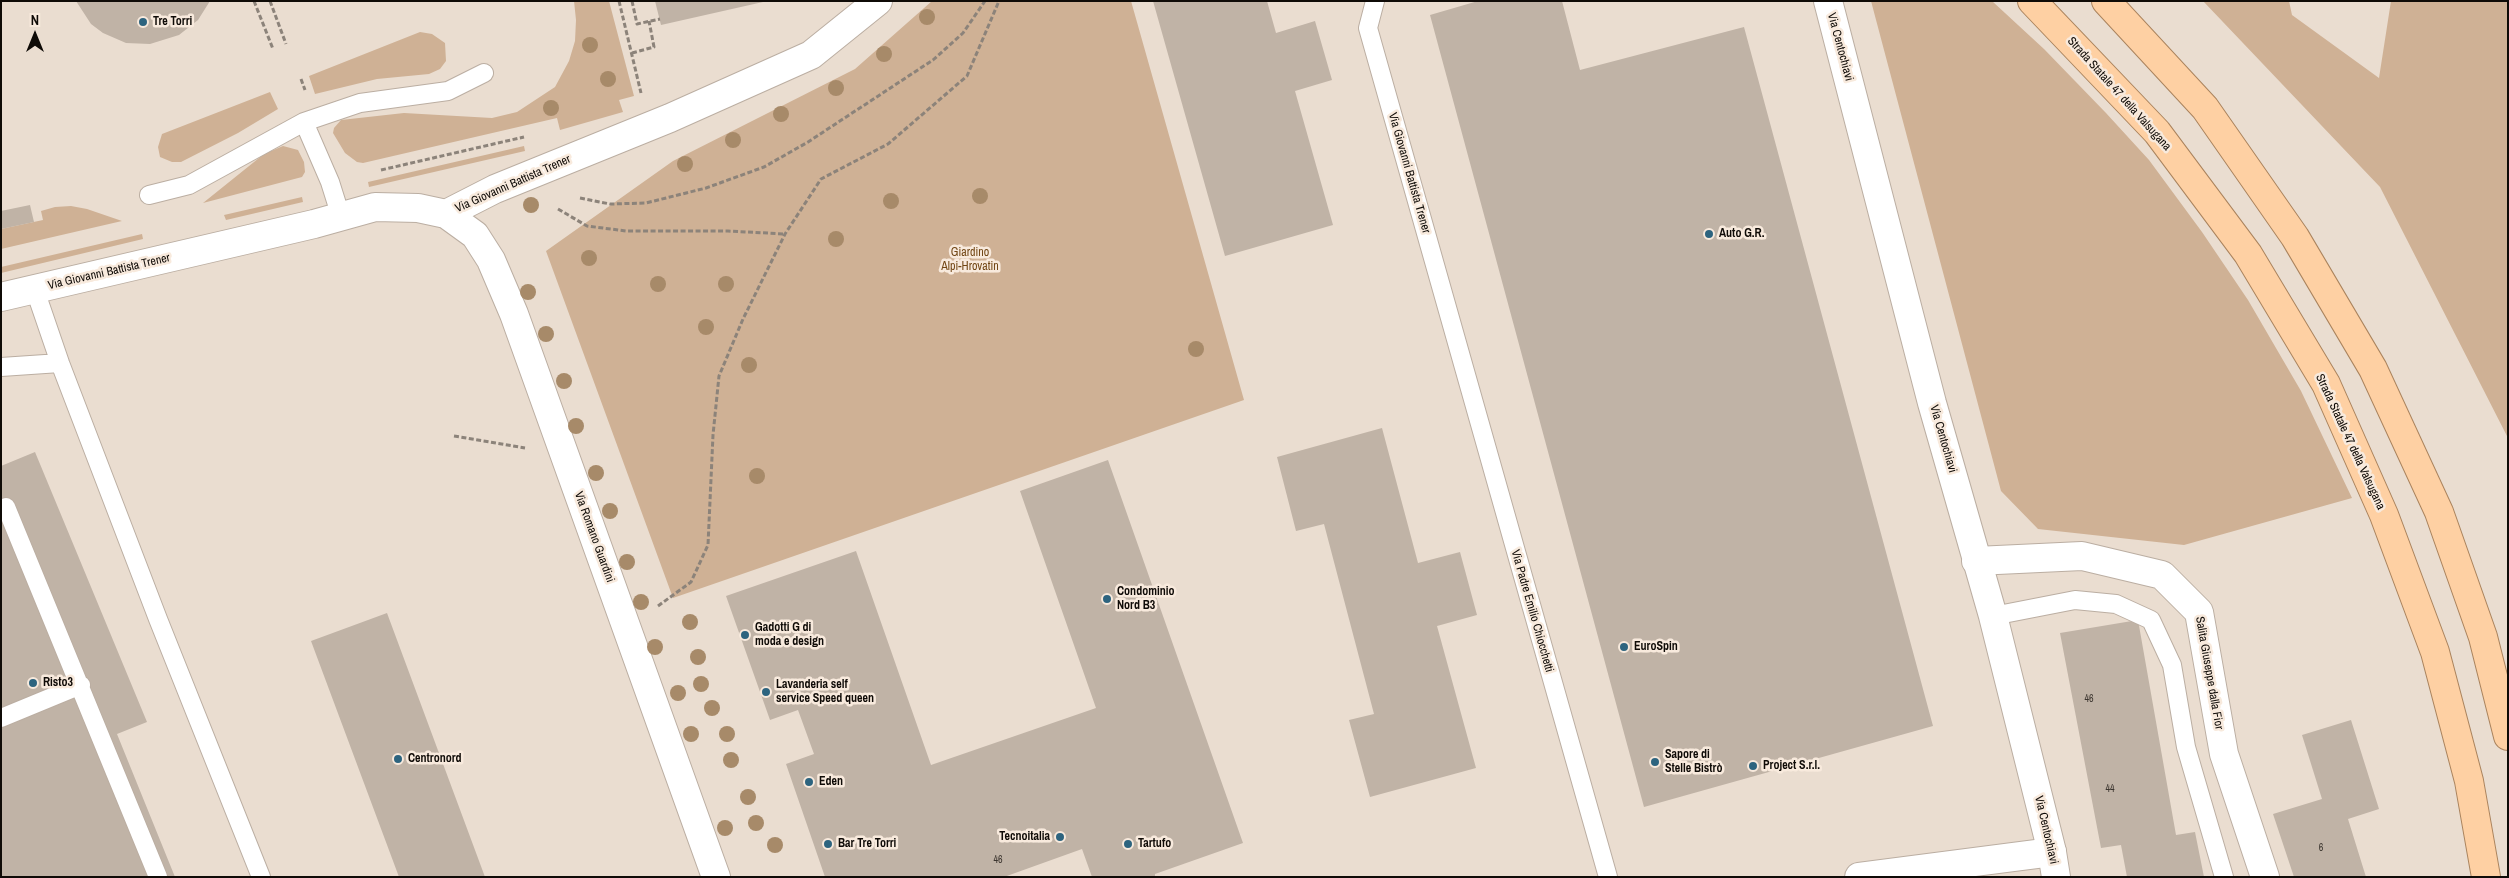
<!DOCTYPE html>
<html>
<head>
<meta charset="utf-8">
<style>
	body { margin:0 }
	#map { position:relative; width:2509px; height:878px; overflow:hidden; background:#eaddd0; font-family:"Archivo Narrow",sans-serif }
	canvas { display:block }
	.frame { position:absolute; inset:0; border:2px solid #0f0b07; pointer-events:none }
	.north { position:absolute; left:10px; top:10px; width:50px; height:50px; -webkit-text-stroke:4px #f8eadd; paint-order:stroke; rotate:0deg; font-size:14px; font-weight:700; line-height:20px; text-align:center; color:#0f0b07 }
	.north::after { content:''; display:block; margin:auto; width:18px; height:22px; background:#0f0b07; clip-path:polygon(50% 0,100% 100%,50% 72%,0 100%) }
</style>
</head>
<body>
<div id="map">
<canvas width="2509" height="878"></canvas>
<div class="frame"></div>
<div class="north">N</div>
</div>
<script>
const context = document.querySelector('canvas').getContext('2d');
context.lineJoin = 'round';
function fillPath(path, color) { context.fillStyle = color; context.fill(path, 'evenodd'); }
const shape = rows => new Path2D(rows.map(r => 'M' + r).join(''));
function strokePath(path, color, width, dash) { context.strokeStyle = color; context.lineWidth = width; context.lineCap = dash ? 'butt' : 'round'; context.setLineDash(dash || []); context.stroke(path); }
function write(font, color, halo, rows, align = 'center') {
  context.font = font + ' "Archivo Narrow",sans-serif'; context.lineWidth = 5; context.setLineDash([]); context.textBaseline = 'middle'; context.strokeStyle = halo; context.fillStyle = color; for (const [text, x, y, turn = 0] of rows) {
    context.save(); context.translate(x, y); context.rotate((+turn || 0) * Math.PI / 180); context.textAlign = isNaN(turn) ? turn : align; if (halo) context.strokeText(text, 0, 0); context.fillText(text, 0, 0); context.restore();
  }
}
fillPath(shape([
	[574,1,609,1,634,96,619,100,623,112,560,130,557,118,363,163,357,162,345,153,333,133,334,128,341,120,404,113,492,118,517,112,555,87,569,61,575,41,576,20],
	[932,1,1131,1,1244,400,673,598,546,251,673,161,855,69],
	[1871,1,1992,1,2044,49,2106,113,2149,160,2202,232,2248,300,2301,391,2352,498,2184,545,2038,529,2001,491],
	[2203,1,2289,1,2292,15,2379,78,2391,1,2508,1,2508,438,2380,187],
	[420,32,432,34,445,43,446,61,440,69,429,74,377,79,315,94,309,76],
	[270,92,278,109,238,133,181,162,172,162,160,157,158,147,162,134],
	[283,146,298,150,304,162,305,172,302,177,203,203,264,154],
	[524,146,525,151,369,187,368,182],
	[302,197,303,202,226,220,224,215],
	[71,206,87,209,122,221,1,249,1,229,43,220,41,211,55,207],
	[142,234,143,239,1,273,1,267]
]), '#cfb195');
fillPath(shape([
	[76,1,210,1,198,20,179,35,150,44,126,43,103,33,91,24],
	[655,1,763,1,763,2,661,25],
	[1153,1,1267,1,1276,33,1315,21,1332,80,1295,91,1333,225,1225,256],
	[1478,1,1562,1,1580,70,1744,27,1933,726,1644,807,1430,15],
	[30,205,34,222,1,229,1,211],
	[1382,428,1418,563,1460,552,1477,615,1437,626,1476,768,1370,797,1349,720,1374,714,1324,524,1296,531,1277,457],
	[35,452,147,722,117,734,175,877,1,877,1,466],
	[1108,460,1243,843,1155,874,1155,877,1092,877,1082,849,1004,877,825,877,786,764,814,754,798,710,770,720,726,596,856,551,931,765,1096,708,1020,491],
	[387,613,485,877,399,877,311,641],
	[2138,620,2176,835,2195,832,2204,877,2127,877,2121,845,2101,848,2060,633],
	[2351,720,2379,809,2348,819,2366,877,2294,877,2273,814,2322,799,2302,735]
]), '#c0b3a6');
const service = shape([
	[1375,1,1368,28,1608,877],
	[304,122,330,182,341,217],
	[149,195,189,185,304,122,360,103,448,91,484,73],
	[35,290,60,363,158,619,261,877],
	[1,367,60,363],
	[1,509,6,507,158,877],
	[1993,616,2075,600,2116,604,2151,620,2172,665,2186,747,2224,877],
	[1,718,81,685]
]);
const minor = shape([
	[446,214,475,235,491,260,514,314,716,877],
	[1,297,314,224,375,207,418,208,446,214,495,189,670,118,811,55,878,1],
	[1976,561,2082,556,2162,575,2199,612,2224,754,2265,877],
	[1859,877,2052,852]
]);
const tertiary = shape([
	[1828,1,1932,403,1993,616,2052,852,2056,877]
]);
const trunk = shape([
	[2032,1,2157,132,2248,254,2326,384,2384,515,2435,652,2469,781,2486,877],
	[2106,1,2205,108,2295,237,2373,369,2439,512,2483,637,2508,736]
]);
strokePath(service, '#bbaea2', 20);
strokePath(minor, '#bbaea2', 30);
strokePath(tertiary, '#bbaea2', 30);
strokePath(trunk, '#aa835d', 30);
strokePath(shape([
	[254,1,273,49],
	[270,1,286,44],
	[619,1,641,93],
	[632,1,637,24,660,19],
	[632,53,654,47,649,21],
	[301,79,305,90],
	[381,170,524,137],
	[580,198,610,204,646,203,706,188,764,167,808,142,933,60,963,33,985,1],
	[558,209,587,226,626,231,728,231,785,234],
	[454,436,525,448],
	[658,606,691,582,708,545,713,435,719,376,743,319,785,234,821,179,888,144,967,76,999,1]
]), '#8c837a', 3, [5, 2.5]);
strokePath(service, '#fff', 18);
strokePath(minor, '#fff', 28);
strokePath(tertiary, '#fff', 28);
strokePath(trunk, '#fed0a3', 28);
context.fillStyle = '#a78a69';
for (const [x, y] of [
	[927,17],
	[590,45],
	[884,54],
	[608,79],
	[836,88],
	[551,108],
	[781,114],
	[733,140],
	[685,164],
	[980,196],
	[891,201],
	[531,205],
	[836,239],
	[589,258],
	[658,284],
	[726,284],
	[528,292],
	[706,327],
	[546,334],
	[1196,349],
	[749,365],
	[564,381],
	[576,426],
	[596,473],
	[757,476],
	[610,511],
	[627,562],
	[641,602],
	[690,622],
	[655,647],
	[698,657],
	[701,684],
	[678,693],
	[712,708],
	[691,734],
	[727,734],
	[731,760],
	[748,797],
	[756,823],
	[725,828],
	[775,845]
]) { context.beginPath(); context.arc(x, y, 8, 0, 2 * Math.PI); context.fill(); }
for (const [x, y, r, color] of [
	[143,22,5,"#2d647f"],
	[1709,234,5,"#2d647f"],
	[1107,599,5,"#2d647f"],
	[745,635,5,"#2d647f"],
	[1624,647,5,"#2d647f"],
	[33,683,5,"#2d647f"],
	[766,692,5,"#2d647f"],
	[398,759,5,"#2d647f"],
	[1655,762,5,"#2d647f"],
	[1753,766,5,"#2d647f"],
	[809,782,5,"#2d647f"],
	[1060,837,5,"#2d647f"],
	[828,844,5,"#2d647f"],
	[1128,844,5,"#2d647f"]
]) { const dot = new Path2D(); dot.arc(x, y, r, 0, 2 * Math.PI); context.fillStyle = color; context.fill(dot); strokePath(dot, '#f8eadd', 2); }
write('10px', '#3b352f', null, [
	["46",2089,699],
	["44",2110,789],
	["6",2321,848],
	["46",998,860]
]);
write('bold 12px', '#0f0b07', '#f8eadd', [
	["Tre Torri",153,22],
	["Auto G.R.",1719,234],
	["Condominio",1117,592],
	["Nord B3",1117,606],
	["Gadotti G di",755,628],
	["moda e design",755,642],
	["EuroSpin",1634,647],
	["Risto3",43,683],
	["Lavanderia self",776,685],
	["service Speed queen",776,699],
	["Sapore di",1665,755],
	["Stelle Bistrò",1665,769],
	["Centronord",408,759],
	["Project S.r.l.",1763,766],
	["Eden",819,782],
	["Tecnoitalia",1050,837,"right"],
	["Bar Tre Torri",838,844],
	["Tartufo",1138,844]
], 'left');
write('12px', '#0f0b07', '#f8eadd', [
	["Via Centochiavi",1840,47,75],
	["Strada Statale 47 della Valsugana",2119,94,48],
	["Via Giovanni Battista Trener",1409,173,74],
	["Via Giovanni Battista Trener",513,184,-24],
	["Via Giovanni Battista Trener",109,272,-13],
	["Via Centochiavi",1943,439,74],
	["Strada Statale 47 della Valsugana",2350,442,65],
	["Via Romano Guardini",594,537,70],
	["Via Padre Emilio Chiocchetti",1532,611,74],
	["Salita Giuseppe dalla Fior",2209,673,80],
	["Via Centochiavi",2046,830,77]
]);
write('12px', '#714614', '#f8eadd', [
	["Giardino",970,253],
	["Alpi-Hrovatin",970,267]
]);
</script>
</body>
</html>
